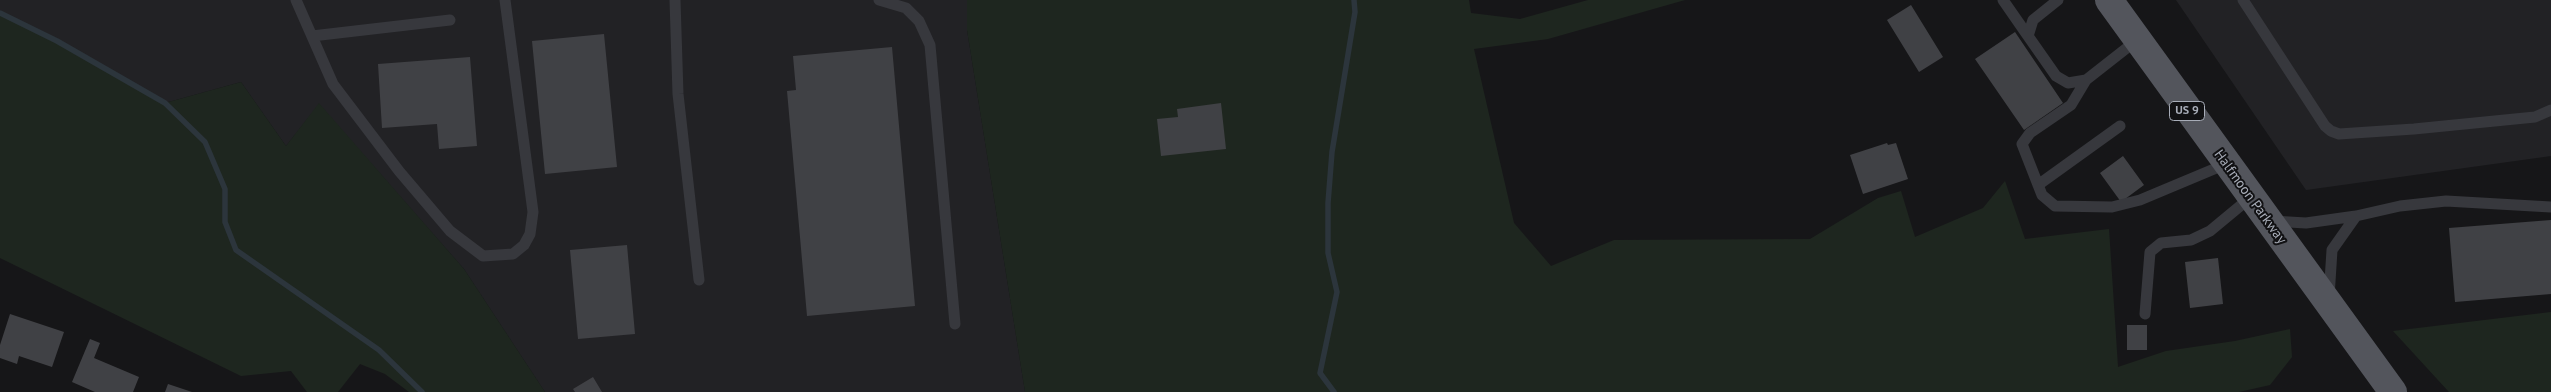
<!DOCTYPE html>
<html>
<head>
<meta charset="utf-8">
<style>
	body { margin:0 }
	canvas { display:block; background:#161618 }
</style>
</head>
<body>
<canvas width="2551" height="392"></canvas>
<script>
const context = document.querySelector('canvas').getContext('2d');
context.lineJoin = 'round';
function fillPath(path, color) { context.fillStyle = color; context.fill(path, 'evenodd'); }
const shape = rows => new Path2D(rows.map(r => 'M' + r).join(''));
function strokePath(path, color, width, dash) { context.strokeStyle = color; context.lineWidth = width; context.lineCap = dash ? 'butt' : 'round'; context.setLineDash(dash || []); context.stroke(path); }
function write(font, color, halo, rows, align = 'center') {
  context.font = font + ' "PT Sans",sans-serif'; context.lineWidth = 4; context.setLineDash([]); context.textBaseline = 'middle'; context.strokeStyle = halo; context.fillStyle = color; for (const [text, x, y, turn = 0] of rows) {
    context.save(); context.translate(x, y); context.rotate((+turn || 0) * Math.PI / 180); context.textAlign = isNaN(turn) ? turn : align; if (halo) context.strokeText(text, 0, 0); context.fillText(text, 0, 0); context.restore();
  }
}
fillPath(shape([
	[0,0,967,0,967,30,1025,392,545,392,464,269,319,104,286,146,241,82,165,103,57,41,0,13],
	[2176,0,2551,0,2551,156,2306,190]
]), '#222225');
fillPath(shape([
	[967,0,1469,0,1471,13,1520,19,1588,0,1685,0,1548,39,1474,49,1514,223,1551,266,1614,240,1810,239,1878,198,1901,191,1915,237,1983,208,2005,181,2025,239,2109,229,2118,367,2166,351,2235,341,2290,329,2292,357,2270,385,2239,392,1025,392,967,30],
	[0,13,57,41,165,103,241,82,286,146,319,103,464,269,545,392,409,392,385,374,360,364,338,392,307,392,291,371,241,376,0,258],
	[2551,312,2551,392,2449,392,2393,331]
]), '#1e261f');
strokePath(shape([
	[0,13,57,41,165,103,205,142,225,189,225,222,236,250,379,350,422,392],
	[1334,392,1320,373,1337,292,1328,253,1328,203,1332,152,1355,12,1354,0]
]), '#2c353c', 5.5);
fillPath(shape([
	[1911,5,1943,57,1919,72,1887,20],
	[2015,32,2063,103,2024,130,1975,59],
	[604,34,617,167,545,174,532,41],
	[892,47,915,306,807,316,787,91,796,90,793,56],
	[470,57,477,146,439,149,437,124,382,128,378,64],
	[1221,103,1226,149,1161,156,1157,119,1178,117,1177,109],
	[1887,143,1888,145,1896,143,1908,179,1863,194,1850,155],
	[2123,156,2144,185,2121,202,2100,173],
	[2551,220,2551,294,2455,302,2449,228],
	[627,245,635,334,578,339,570,250],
	[2218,258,2223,304,2190,308,2185,262],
	[10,314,64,332,52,367,19,356,17,364,0,358,0,345],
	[2127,325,2147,325,2147,350,2127,350],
	[90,339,100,343,94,358,139,377,133,392,95,392,72,382],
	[593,377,602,392,575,392,573,389],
	[168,384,192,392,165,392]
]), '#404145');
strokePath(shape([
	[296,0,333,84,399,171,450,231,483,256,513,254,524,245,530,234,533,212,505,0],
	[675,0,678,94,699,280],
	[879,0,906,8,919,21,930,45,955,324],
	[2003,0,2028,36],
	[2058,0,2033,20,2028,36,2056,76,2068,83,2086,80,2137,40],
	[2243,0,2325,126,2331,131,2339,134,2414,129,2535,117,2551,110],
	[312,36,450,20],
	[2086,80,2071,105,2030,133,2022,144,2042,195,2055,206,2112,207,2140,200,2226,164],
	[2038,185,2120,126],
	[2272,221,2306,223,2356,216,2400,206,2446,201,2551,207],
	[2329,297,2332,250,2356,216],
	[2145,314,2150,252,2161,243,2191,240,2210,231,2251,197]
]), '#37383d', 11);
strokePath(shape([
	[2109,0,2393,392]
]), '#53555c', 28);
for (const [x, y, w] of [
	[2187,111,35]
]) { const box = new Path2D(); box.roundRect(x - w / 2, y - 9.5, w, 19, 4); context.fillStyle = '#111113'; context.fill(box); strokePath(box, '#a8adb8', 1); }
write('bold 12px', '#a8adb8', null, [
	["US 9",2187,111]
]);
write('14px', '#a8adb8', '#111113', [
	["Halfmoon Parkway",2250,197,54]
]);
</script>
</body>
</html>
